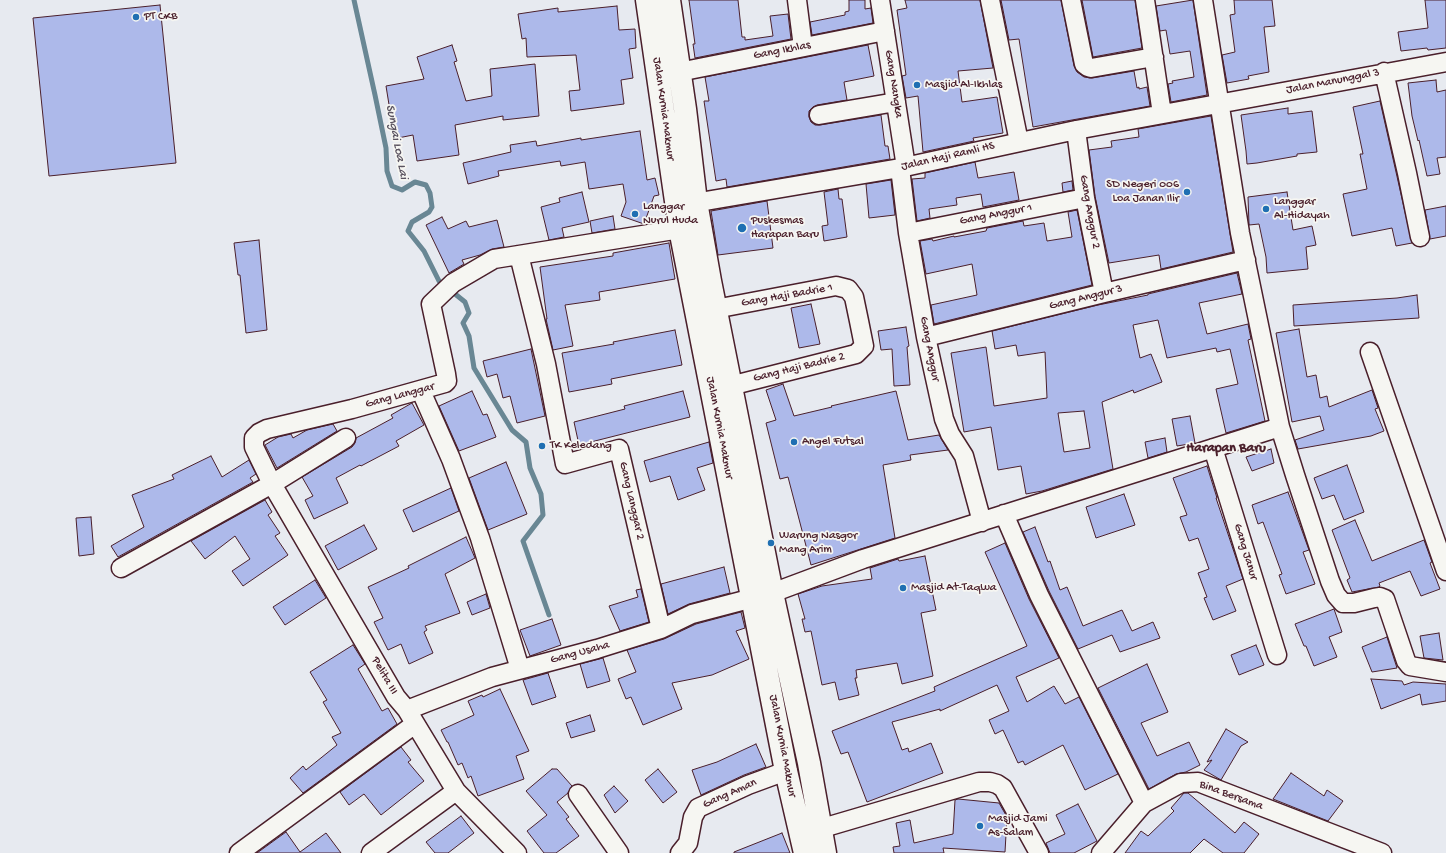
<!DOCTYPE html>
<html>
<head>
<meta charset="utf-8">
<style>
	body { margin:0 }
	canvas { display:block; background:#e7eaf0 }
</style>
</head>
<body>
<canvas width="1446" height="853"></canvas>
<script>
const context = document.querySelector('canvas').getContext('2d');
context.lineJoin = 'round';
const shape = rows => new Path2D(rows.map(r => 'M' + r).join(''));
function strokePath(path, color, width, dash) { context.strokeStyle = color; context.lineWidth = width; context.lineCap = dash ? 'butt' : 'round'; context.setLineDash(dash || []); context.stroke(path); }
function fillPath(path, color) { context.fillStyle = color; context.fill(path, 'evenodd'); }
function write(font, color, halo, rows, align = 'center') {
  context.font = font + ' "Gochi Hand",sans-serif'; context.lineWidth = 3.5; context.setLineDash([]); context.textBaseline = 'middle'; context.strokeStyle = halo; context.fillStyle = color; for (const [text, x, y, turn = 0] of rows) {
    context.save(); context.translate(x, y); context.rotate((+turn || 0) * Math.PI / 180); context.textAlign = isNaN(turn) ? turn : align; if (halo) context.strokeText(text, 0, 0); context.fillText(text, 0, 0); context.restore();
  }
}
strokePath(shape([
	[354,0,375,95,386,148,387,171,392,186,402,190,415,182,426,185,430,193,432,207,429,212,412,222,408,231,424,251,439,281,465,302,469,313,463,323,469,336,474,368,512,430,526,442,530,468,541,494,543,515,523,541,549,615]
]), '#698794', 5);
const building = shape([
	[689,0,738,0,742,37,745,37,745,40,773,36,770,16,788,14,791,39,695,58,693,44,695,44,689,0],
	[849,0,865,0,865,9,871,8,873,23,812,35,810,22,845,15,845,12,849,11,849,0],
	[905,0,980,0,993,68,958,71,962,102,997,97,1003,133,973,138,974,141,923,152,918,96,906,98,902,76,906,75,897,10,907,8,905,0],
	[1001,0,1061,0,1074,66,1077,72,1084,77,1092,78,1134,71,1137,88,1139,87,1139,89,1147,87,1150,106,1033,127,1019,39,1009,40,1001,0],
	[1082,0,1135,0,1142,48,1093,57,1082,0],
	[1193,0,1207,95,1171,102,1168,84,1173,83,1172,81,1194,77,1190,51,1170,54,1166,30,1160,31,1156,6,1193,0],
	[1234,0,1272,0,1275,26,1264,27,1269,72,1248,76,1249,79,1227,83,1222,55,1235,52,1230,15,1235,14,1234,0],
	[1425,0,1446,0,1446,48,1428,50,1427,48,1401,51,1398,32,1428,28,1425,0],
	[160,5,176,163,49,176,33,18,160,5],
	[617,6,619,30,635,29,636,48,629,49,633,78,621,80,624,104,571,111,569,91,580,90,576,55,527,57,526,38,522,39,518,14,558,8,558,12,617,6],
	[452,45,457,61,454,62,466,101,492,96,490,69,535,64,539,116,503,120,503,116,455,125,459,155,417,161,413,135,393,139,389,117,391,117,386,86,424,79,417,57,452,45],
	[868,45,874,76,844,82,847,100,817,105,813,107,809,111,809,117,811,122,815,125,820,125,881,115,885,146,888,146,890,159,727,187,726,179,716,181,704,101,709,101,705,77,868,45],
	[1436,80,1437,92,1446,90,1446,157,1437,158,1440,174,1427,176,1419,140,1418,141,1412,116,1408,83,1436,80],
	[1380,101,1412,243,1396,246,1392,228,1352,236,1343,194,1367,189,1360,154,1363,154,1353,107,1380,101],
	[1288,108,1288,114,1312,111,1317,152,1297,154,1297,156,1257,163,1247,164,1246,151,1241,115,1288,108],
	[1211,116,1233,252,1161,269,1159,255,1109,263,1095,196,1089,150,1112,147,1111,141,1139,137,1138,129,1211,116],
	[640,131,647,180,655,178,659,195,654,196,644,224,621,216,626,202,623,184,589,189,585,162,561,166,560,161,498,171,499,176,468,184,463,163,511,152,510,145,536,141,537,146,581,138,581,140,640,131],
	[975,162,978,178,1014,172,1019,200,983,207,981,194,956,198,957,205,929,209,930,218,917,221,912,179,925,178,925,173,975,162],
	[891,180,895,215,869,218,866,184,891,180],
	[1072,181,1073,190,1063,192,1062,183,1072,181],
	[838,189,839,199,842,199,847,237,824,241,822,226,828,225,824,192,838,189],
	[582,192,589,222,562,228,564,237,549,240,541,207,560,202,559,198,582,192],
	[1287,192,1293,230,1312,226,1316,245,1306,247,1308,269,1267,273,1266,257,1259,224,1249,225,1248,197,1287,192],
	[767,201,773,248,718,255,711,211,767,201],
	[1446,206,1446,236,1430,239,1425,210,1446,206],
	[1077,210,1092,285,934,324,931,305,977,295,972,264,926,274,920,241,932,239,933,241,954,236,954,237,986,231,987,228,1023,221,1024,226,1044,223,1047,241,1072,237,1068,212,1077,210],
	[613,216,615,229,592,233,590,221,613,216],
	[442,217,448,229,466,221,469,227,497,220,504,247,492,249,480,255,462,260,464,264,449,273,426,225,442,217],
	[259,240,267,330,246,333,240,275,238,275,234,243,259,240],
	[669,243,675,279,599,292,600,300,565,305,573,346,553,350,546,319,547,319,540,267,613,256,613,253,669,243],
	[1237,273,1242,294,1199,303,1207,334,1248,324,1251,339,1248,340,1265,421,1226,433,1216,389,1238,384,1230,349,1217,352,1216,348,1167,358,1158,320,1133,325,1140,358,1151,354,1162,382,1134,393,1133,390,1102,402,1113,469,1042,491,1026,494,1021,466,998,470,991,427,964,432,951,353,986,347,994,406,1047,398,1045,352,1018,356,1016,345,995,349,992,331,1098,305,1148,295,1148,294,1237,273],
	[1084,411,1090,448,1064,452,1058,413,1084,411],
	[1417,295,1419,318,1294,326,1293,305,1397,298,1417,295],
	[811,304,820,344,799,348,791,308,811,304],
	[906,327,909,346,907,347,910,385,894,386,892,349,881,350,878,331,906,327],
	[1299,329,1307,377,1316,375,1320,398,1327,396,1329,407,1372,390,1378,408,1375,409,1384,431,1371,436,1298,449,1295,440,1324,430,1320,416,1292,422,1276,333,1299,329],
	[675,330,682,365,611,379,612,384,569,392,562,353,614,344,613,342,675,330],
	[531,349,545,416,517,423,510,396,503,398,497,374,487,377,483,361,531,349],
	[783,384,794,416,832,407,831,406,896,391,908,440,939,435,948,450,910,455,911,460,883,465,895,538,811,565,788,477,780,479,766,423,776,420,766,390,783,384],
	[472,391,483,415,487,414,496,437,459,451,439,406,472,391],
	[683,391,690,417,579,445,574,422,625,409,624,406,683,391],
	[412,403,424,425,396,441,399,446,361,466,360,465,336,478,348,503,314,519,305,500,313,496,302,477,352,447,355,443,356,438,393,418,391,415,412,403],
	[1190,416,1195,443,1177,446,1172,419,1190,416],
	[333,424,337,431,277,468,265,445,278,437,291,434,293,438,307,430,333,424],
	[1165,438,1167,452,1148,458,1145,442,1165,438],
	[709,442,713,463,697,468,705,490,678,500,670,476,650,482,644,461,709,442],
	[1271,449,1274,463,1252,471,1246,457,1271,449],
	[211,456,222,477,249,460,256,474,250,478,253,482,118,557,111,546,144,527,132,495,174,479,172,475,211,456],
	[506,462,527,514,488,530,469,478,506,462],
	[1347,465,1364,512,1344,520,1334,495,1322,499,1314,478,1347,465],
	[1207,466,1217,498,1216,498,1243,579,1226,586,1236,611,1213,620,1204,598,1207,597,1198,573,1209,569,1198,538,1189,541,1180,517,1187,515,1173,478,1207,466],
	[451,488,459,511,413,532,403,510,451,488],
	[1288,492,1309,550,1303,552,1315,584,1286,594,1279,575,1282,574,1263,522,1258,524,1252,505,1288,492],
	[1124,494,1135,525,1096,538,1086,507,1124,494],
	[265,500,272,512,268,515,280,533,275,536,288,555,243,586,232,571,250,559,235,536,205,559,191,541,265,500],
	[91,517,94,554,79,556,76,518,91,517],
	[1355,520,1372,561,1424,540,1432,562,1430,563,1440,589,1421,596,1410,571,1379,583,1380,586,1379,587,1352,592,1347,580,1350,578,1332,530,1355,520],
	[364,525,377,549,338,570,325,546,364,525],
	[1035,527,1048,562,1050,561,1060,590,1067,587,1083,626,1122,610,1132,631,1153,622,1160,638,1120,652,1112,635,1078,649,1049,591,1023,532,1035,527],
	[466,537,475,558,445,574,460,613,425,626,427,630,424,632,433,653,409,664,401,644,388,650,374,622,383,618,368,587,409,568,408,566,466,537],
	[1005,543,1029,599,1059,658,1016,677,1027,702,1054,686,1065,704,1079,697,1118,774,1085,790,1063,745,1025,765,1023,761,1018,763,1003,730,995,734,989,720,1009,711,997,685,940,711,940,709,892,722,902,750,908,748,909,752,931,743,943,773,867,802,848,752,841,754,832,731,935,691,934,687,1027,646,985,552,1005,543],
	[925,556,936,610,921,613,933,676,902,684,897,663,856,670,857,678,855,678,859,695,839,700,835,682,822,685,811,631,805,632,802,619,805,619,798,594,822,586,872,579,870,568,898,559,899,561,925,556],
	[724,567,730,593,689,604,668,614,661,584,724,567],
	[315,580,326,598,285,625,273,607,315,580],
	[641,589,649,622,620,631,609,606,638,597,636,590,641,589],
	[486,594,490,608,472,615,467,602,486,594],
	[1334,609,1342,632,1329,637,1337,657,1314,666,1306,646,1304,646,1295,624,1334,609],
	[741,612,745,628,736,631,749,659,712,675,672,683,682,709,643,725,631,697,626,699,618,679,636,672,627,650,664,639,696,624,741,612],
	[552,619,561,645,530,656,520,630,552,619],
	[1439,633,1443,660,1424,658,1420,636,1439,633],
	[1387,637,1397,668,1372,672,1362,647,1387,637],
	[353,645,365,664,358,669,382,711,388,708,397,724,303,793,290,778,303,766,306,770,337,745,332,737,341,733,323,702,327,700,310,672,353,645],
	[1256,645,1264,665,1239,675,1231,655,1256,645],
	[603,658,610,681,587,688,580,664,603,658],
	[1147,664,1168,712,1141,723,1157,756,1189,742,1200,765,1186,772,1176,774,1149,789,1098,688,1147,664],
	[548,673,556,697,532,705,523,680,548,673],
	[1371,679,1402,681,1404,685,1413,682,1446,684,1446,701,1422,705,1420,694,1381,709,1371,679],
	[500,689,529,751,516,756,524,779,478,796,471,776,468,778,462,763,458,765,448,742,447,742,441,730,474,715,468,701,482,695,483,697,500,689],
	[590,715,595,731,571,738,566,723,590,715],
	[1226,729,1248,742,1241,746,1221,780,1204,770,1212,760,1207,762,1226,729],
	[756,744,766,767,744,775,701,795,692,770,717,762,756,744],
	[401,747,411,760,408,762,424,781,381,815,364,794,349,805,340,792,401,747],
	[552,769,557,769,572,786,568,793,557,802,569,817,566,819,579,836,556,853,544,853,527,831,547,815,526,791,552,769],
	[658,769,677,792,663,803,645,780,658,769],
	[1291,773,1324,796,1327,790,1343,801,1328,821,1273,799,1291,773],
	[614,786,628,801,615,813,604,795,614,786],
	[1184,793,1188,793,1235,833,1244,822,1259,834,1244,853,1223,853,1204,839,1190,853,1125,853,1141,831,1148,836,1174,811,1171,808,1184,793],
	[958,799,999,803,1007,817,1005,852,943,848,944,853,894,853,893,847,900,846,896,823,910,820,914,843,953,834,955,800,958,799],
	[1078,804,1097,841,1074,853,1050,853,1046,843,1065,834,1056,815,1078,804],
	[461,816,474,833,448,853,435,853,426,842,461,816],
	[286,832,300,852,326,833,341,853,257,853,286,832],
	[782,833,790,853,734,853,734,852,782,833]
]);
fillPath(building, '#adb9ea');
strokePath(building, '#4a1f2b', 1);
const street = shape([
	[797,0,803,47],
	[880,0,906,167],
	[990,0,1019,142],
	[1071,0,1084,64,1088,67,1091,68,1154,57],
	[1145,0,1162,114],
	[1203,0,1240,233,1280,427,1295,475,1330,581,1336,595,1343,603,1354,603,1374,598,1380,597,1385,599,1406,661,1410,666,1446,672],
	[679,72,885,31],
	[1384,72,1407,173,1420,237],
	[819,115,896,102],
	[1076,130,1085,198,1104,293],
	[900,168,908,233,926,337,944,419,950,434,964,456,982,522],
	[682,205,900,168,1076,130,1446,62],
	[908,233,1085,198],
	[519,255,546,364,565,464,619,449,661,629],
	[715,309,836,286,848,289,854,297,859,321,864,346,856,354,730,386],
	[926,337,1104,293,1246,260],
	[1370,352,1446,571],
	[421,391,451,459,480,538,520,669],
	[1213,448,1277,655],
	[1004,514,1039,595,1144,803],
	[121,568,272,484,346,438],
	[407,710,492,677,597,649,661,629,692,614,772,593,863,559,1280,427],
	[578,794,619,853],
	[809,832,979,782,990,782,997,784,1003,788,1039,853],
	[239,853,415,724],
	[371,853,456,791],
	[517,853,456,791,407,710,396,697,272,484,254,447,254,438,259,433,267,429,352,409,445,383,447,381,446,374,431,304,453,283,494,259,680,229],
	[680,853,688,843,693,817,698,808,748,785,786,771],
	[1101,853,1144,803,1181,783,1198,782,1382,853]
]);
const secondary = shape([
	[647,0,680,229,786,771,805,853],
	[669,0,685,109,696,202,710,281,772,593,809,763,825,853]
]);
strokePath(street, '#4a1f2b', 21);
strokePath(secondary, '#4a1f2b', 25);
strokePath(street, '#f6f6f2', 18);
strokePath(secondary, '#f6f6f2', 22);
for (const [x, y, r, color] of [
	[136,17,4,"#1f6fb2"],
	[917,85,4,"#1f6fb2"],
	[1187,192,4,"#1f6fb2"],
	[1266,209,4,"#1f6fb2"],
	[635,214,4,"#1f6fb2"],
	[742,228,5,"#1f6fb2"],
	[794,442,4,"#1f6fb2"],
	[542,446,4,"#1f6fb2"],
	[771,543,4,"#1f6fb2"],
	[903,588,4,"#1f6fb2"],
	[980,826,4,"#1f6fb2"]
]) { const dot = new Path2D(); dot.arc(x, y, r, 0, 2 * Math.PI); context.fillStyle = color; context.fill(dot); strokePath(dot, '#f6f6f2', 1.5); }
write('12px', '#4a1f2b', '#f6f6f2', [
	["PT CKB",144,17],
	["Masjid Al-Ikhlas",925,85],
	["SD Negeri 006",1179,185,"right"],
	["Loa Janan Ilir",1179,199,"right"],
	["Langgar",1274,202],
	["Al-Hidayah",1274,216],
	["Langgar",643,207],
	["Nurul Huda",643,221],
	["Puskesmas",751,221],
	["Harapan Baru",751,235],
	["Angel Futsal",802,442],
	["TK Keledang",550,446],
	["Warung Nasgor",779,536],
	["Mang Arim",779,550],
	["Masjid At-Taqwa",911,588],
	["Masjid Jami",988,819],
	["As-Salam",988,833]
], 'left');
write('12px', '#4a1f2b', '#f6f6f2', [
	["Gang Ikhlas",782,51,-11],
	["Jalan Manunggal 3",1333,82,-11],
	["Gang Nangka",893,84,81],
	["Jalan Kurnia Makmur",663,109,82],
	["Jalan Haji Ramli HS",948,157,-13],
	["Gang Anggur 2",1089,212,80],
	["Gang Anggur 1",996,215,-11],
	["Gang Haji Badrie 1",787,296,-10],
	["Gang Anggur 3",1086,298,-14],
	["Gang Anggur",929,349,79],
	["Gang Haji Badrie 2",799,368,-14],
	["Gang Langgar",400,396,-15],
	["Jalan Kurnia Makmur",719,428,79],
	["Gang Langgar 2",631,501,77],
	["Gang Janur",1245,552,73],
	["Gang Usaha",580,653,-15],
	["Pelita III",384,676,60],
	["Jalan Kurnia Makmur",782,746,79],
	["Gang Aman",730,794,-24],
	["Bina Bersama",1231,796,20]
]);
write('italic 13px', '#5a5360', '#f6f6f2', [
	["Sungai Loa Lai",396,142,79]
]);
write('bold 14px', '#4a1f2b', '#f6f6f2', [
	["Harapan Baru",1226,449]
]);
</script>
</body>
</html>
